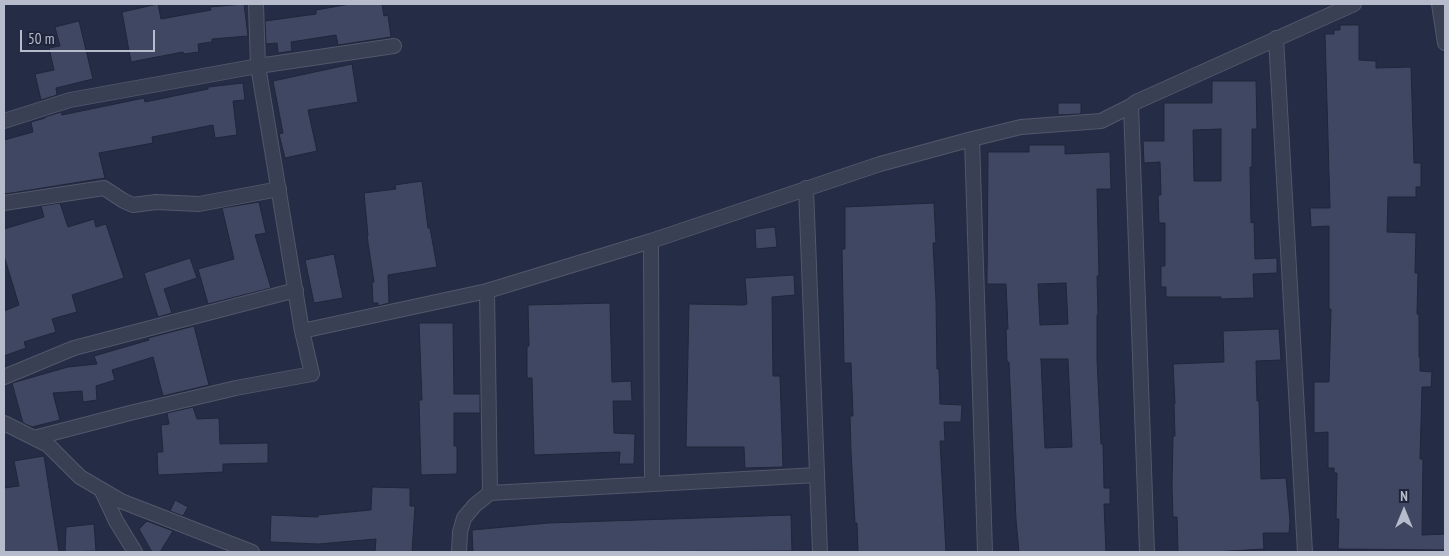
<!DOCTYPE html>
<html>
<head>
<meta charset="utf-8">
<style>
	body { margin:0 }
	#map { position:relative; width:1449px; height:556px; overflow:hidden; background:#252c45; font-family:"PT Sans Narrow",sans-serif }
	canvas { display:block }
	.frame { position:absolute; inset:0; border:5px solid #b7bccd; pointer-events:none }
	.north { position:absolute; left:1379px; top:486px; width:50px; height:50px; -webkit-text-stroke:4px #1e2439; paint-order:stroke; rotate:0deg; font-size:14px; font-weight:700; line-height:20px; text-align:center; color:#b7bccd }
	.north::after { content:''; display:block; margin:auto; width:18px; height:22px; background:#b7bccd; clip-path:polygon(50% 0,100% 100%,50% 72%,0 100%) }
	.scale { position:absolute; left:20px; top:30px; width:135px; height:22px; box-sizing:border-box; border:2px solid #b7bccd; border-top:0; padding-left:6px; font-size:15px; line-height:18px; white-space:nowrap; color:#b7bccd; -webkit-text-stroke:4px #1e2439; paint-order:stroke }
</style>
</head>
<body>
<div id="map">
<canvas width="1449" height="556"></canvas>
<div class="frame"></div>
<div class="north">N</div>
<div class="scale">50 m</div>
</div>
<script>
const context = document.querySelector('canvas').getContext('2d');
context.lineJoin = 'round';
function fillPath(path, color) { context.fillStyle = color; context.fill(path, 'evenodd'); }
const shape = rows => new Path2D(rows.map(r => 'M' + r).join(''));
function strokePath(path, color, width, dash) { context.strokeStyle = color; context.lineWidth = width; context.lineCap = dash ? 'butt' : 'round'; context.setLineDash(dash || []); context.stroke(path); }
const building = shape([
	[158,4,161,19,211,10,210,7,244,4,248,36,212,39,212,42,198,44,199,52,184,54,183,52,131,62,122,12,158,4],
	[350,4,382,4,384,16,388,15,391,37,338,45,336,35,291,42,292,51,278,53,277,43,266,44,265,21,316,14,316,10,350,4],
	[79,21,93,79,56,88,57,95,41,100,35,74,54,70,49,48,60,46,55,27,79,21],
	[1340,25,1359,25,1359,60,1376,61,1376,68,1411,67,1414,163,1421,163,1421,187,1416,187,1416,197,1388,197,1387,232,1416,233,1415,273,1418,273,1417,314,1419,314,1419,357,1420,357,1420,371,1432,372,1431,387,1422,387,1420,459,1423,459,1422,535,1445,534,1445,550,1338,549,1339,519,1336,519,1337,473,1334,473,1334,468,1328,468,1328,432,1314,433,1314,382,1329,382,1331,309,1329,309,1329,226,1311,227,1310,208,1330,208,1325,34,1334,34,1334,30,1340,30,1340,25],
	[352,64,358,102,308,110,317,151,285,158,279,134,283,133,273,81,352,64],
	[1212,81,1256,81,1257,129,1252,129,1252,167,1250,167,1251,223,1254,222,1255,259,1277,258,1277,273,1253,274,1254,298,1221,299,1221,297,1166,297,1166,287,1161,287,1161,266,1165,266,1165,223,1159,223,1158,195,1161,195,1160,162,1144,163,1143,141,1164,141,1164,103,1212,103,1212,81],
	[1221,129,1221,181,1194,181,1193,130,1221,129],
	[243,83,245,100,233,101,237,135,215,138,213,125,152,137,153,143,99,153,105,178,5,194,4,187,4,140,33,132,31,122,45,118,45,117,61,112,62,115,144,98,145,102,208,89,208,87,243,83],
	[1058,103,1081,103,1081,114,1058,115,1058,103],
	[1029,145,1065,145,1065,154,1110,152,1111,189,1097,189,1099,276,1097,276,1098,315,1097,315,1097,359,1101,444,1103,444,1104,488,1110,488,1110,504,1104,504,1106,552,1019,552,1016,520,1009,362,1007,362,1006,329,1008,329,1006,284,987,284,988,152,1029,152,1029,145],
	[1066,283,1068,324,1040,325,1038,284,1066,283],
	[1041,359,1068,359,1072,447,1045,448,1041,359],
	[422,181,428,228,430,228,437,267,388,275,389,303,378,306,378,303,373,303,372,282,374,282,367,236,368,236,364,193,396,189,395,185,422,181],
	[259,202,266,233,255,235,271,288,208,304,198,269,234,259,222,208,259,202],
	[60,203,68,227,94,219,96,227,106,224,124,278,72,295,77,312,52,319,56,332,24,342,26,348,4,356,4,311,19,305,4,256,4,229,44,217,41,206,60,203],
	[934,203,936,243,933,243,936,300,937,369,939,369,940,404,962,405,961,422,944,422,945,441,940,441,946,552,858,552,857,523,855,523,851,452,850,416,853,416,851,363,844,363,842,249,845,249,845,207,934,203],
	[775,227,777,247,756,249,755,229,775,227],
	[334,254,343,298,314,303,305,260,334,254],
	[190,258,197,278,164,289,172,313,158,317,144,273,190,258],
	[794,275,795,295,772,297,773,376,780,376,783,467,745,468,744,447,686,447,689,304,744,305,747,304,745,278,794,275],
	[610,303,612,382,631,381,632,401,613,401,614,433,635,434,634,464,619,464,620,452,534,455,532,378,527,378,527,346,529,346,528,305,610,303],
	[419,323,453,323,454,394,480,394,480,413,454,413,454,446,457,446,457,474,421,475,419,400,422,400,419,323],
	[194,326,209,385,163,396,153,357,112,370,115,380,96,386,97,400,83,402,82,391,53,393,60,420,32,427,23,423,12,383,68,367,97,364,94,356,149,340,148,338,194,326],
	[1279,329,1281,360,1256,361,1257,401,1259,401,1261,479,1286,478,1290,521,1289,533,1263,533,1264,549,1213,552,1178,552,1177,517,1173,517,1172,486,1173,436,1175,436,1174,404,1175,404,1173,364,1224,362,1223,331,1279,329],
	[193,407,197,419,219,418,220,444,268,443,268,463,223,464,223,472,158,475,157,452,163,452,161,425,169,424,167,413,193,407],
	[44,456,59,552,4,552,4,488,19,486,14,461,44,456],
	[372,487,410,488,410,506,415,506,412,552,375,552,376,539,318,544,270,542,271,515,318,517,318,515,371,510,372,487],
	[175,500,188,507,183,516,170,511,175,500],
	[791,515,792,551,473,552,472,530,548,523,791,515],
	[147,521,173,531,160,552,152,552,139,529,147,521],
	[94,524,96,551,65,552,66,527,94,524]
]);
fillPath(building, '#3f4762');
strokePath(building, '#21263b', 1);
const street = shape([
	[256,4,258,66,302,331],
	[1439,4,1445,43],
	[1276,38,1305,552],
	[1131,106,1147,552],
	[4,121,70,100,258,66,394,46],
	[972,139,985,552],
	[806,188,820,552],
	[4,203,104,188,124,201,133,205,156,202,199,204,279,189],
	[651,241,652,484],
	[487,291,490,493],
	[4,377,74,348,296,290],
	[4,423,48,445,80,477,121,501,252,552],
	[34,438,130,413,236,388,312,374,302,331,487,291,651,241,880,164,972,139,1021,127,1101,121,1131,106,1136,102,1354,4],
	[101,489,116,521,135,552],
	[459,552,460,532,464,518,475,505,490,493,817,475]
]);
strokePath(street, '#52576b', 16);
strokePath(street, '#3a4054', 14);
</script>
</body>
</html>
